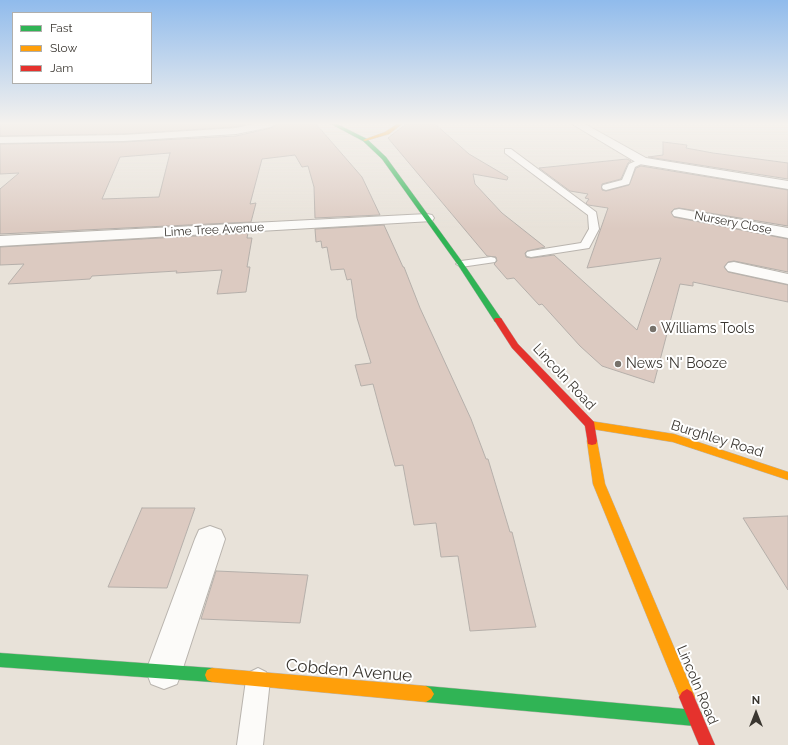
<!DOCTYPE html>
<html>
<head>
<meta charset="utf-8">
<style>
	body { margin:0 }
	#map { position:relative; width:788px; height:745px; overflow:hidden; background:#e8e2d9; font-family:Raleway,sans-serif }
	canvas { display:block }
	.legend { position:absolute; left:12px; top:12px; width:140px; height:72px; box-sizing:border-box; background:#fff; border:1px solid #b0afac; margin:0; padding:5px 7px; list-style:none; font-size:12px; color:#3a3630 }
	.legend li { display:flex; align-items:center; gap:8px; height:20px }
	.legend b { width:20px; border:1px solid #b0afac }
	.north { position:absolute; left:736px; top:693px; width:40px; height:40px; -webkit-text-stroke:3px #fff; paint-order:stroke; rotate:0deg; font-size:11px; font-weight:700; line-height:16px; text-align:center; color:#3a3630 }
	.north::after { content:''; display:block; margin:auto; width:14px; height:18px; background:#3a3630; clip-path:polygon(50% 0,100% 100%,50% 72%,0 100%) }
</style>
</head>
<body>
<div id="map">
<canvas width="788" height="745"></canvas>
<ul class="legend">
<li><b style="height:5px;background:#30b455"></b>Fast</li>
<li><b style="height:5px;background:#ff9f0a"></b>Slow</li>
<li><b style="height:5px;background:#e5322d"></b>Jam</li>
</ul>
<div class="north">N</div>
</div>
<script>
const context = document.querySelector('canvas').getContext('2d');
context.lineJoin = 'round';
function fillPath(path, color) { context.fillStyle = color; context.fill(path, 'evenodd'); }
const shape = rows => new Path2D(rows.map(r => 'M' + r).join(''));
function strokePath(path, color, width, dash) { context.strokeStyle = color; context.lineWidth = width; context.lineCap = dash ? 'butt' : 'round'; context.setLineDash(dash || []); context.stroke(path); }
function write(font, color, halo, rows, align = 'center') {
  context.font = font + ' Raleway,sans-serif'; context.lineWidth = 4; context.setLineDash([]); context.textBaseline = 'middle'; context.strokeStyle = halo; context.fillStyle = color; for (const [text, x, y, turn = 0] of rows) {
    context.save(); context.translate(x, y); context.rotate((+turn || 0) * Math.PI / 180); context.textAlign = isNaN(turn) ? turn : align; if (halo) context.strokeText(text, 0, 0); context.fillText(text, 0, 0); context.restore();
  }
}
const building = shape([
	[0,124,245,124,236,127,123,134,0,136,0,124],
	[277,124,316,124,362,177,380,215,315,218,314,187,308,166,302,167,295,155,262,159,250,204,256,203,251,222,0,234,0,189,19,173,0,174,0,144,123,142,236,136,271,128,277,124],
	[170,153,159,197,102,199,120,157,170,153],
	[406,124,435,124,469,154,508,177,507,180,473,174,475,184,502,213,545,247,527,251,525,253,526,257,531,258,554,255,637,330,661,258,587,268,608,208,588,205,586,203,589,199,585,198,588,194,570,191,539,168,627,159,631,161,628,163,621,179,602,184,602,190,606,191,629,185,636,168,641,166,788,190,788,226,679,208,674,209,671,212,674,217,788,239,788,272,734,261,728,262,724,267,728,272,788,285,788,302,693,282,693,286,680,284,654,383,602,366,580,346,542,304,539,305,514,278,507,279,494,264,497,261,496,257,487,256,388,138,406,124],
	[663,142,687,145,686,148,713,153,788,163,788,179,648,157,663,155,663,142],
	[384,225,403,267,404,267,420,308,471,419,486,459,488,459,510,532,512,532,536,627,470,631,458,556,441,557,436,523,414,525,403,465,395,466,373,384,361,386,355,365,371,363,357,318,351,279,347,280,344,269,331,270,327,247,322,248,321,241,316,242,315,229,384,225],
	[248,233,247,238,252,238,247,267,250,267,246,292,217,294,222,270,176,273,177,271,92,276,90,279,8,284,24,264,0,265,0,247,248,233],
	[142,508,195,508,167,588,108,587,142,508],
	[788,516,788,590,743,518,788,516],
	[216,571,308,575,300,623,201,619,216,571]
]);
fillPath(building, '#dccac1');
strokePath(building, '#b5afaa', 1);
const lane = shape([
	[505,149,511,149,596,212,599,229,589,248,531,257,527,256,526,254,527,252,531,251,581,243,589,229,588,215,505,153,505,149],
	[640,159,643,159,647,161,635,167,629,184,606,190,603,189,602,187,603,185,622,180,629,164,640,159],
	[491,257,495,258,496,260,495,262,461,267,456,264,461,261,491,257],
	[258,668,266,672,270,680,263,745,237,745,246,680,250,672,258,668]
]);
const street = shape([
	[253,124,276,124,271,127,236,134,123,141,0,143,0,137,123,135,236,128,253,124],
	[572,124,585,124,646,158,788,181,788,189,639,164,572,124],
	[679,209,788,228,788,238,674,216,672,213,674,210,679,209],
	[427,214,432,215,434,218,432,221,0,246,0,236,427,214],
	[734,262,788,274,788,284,728,271,725,267,728,263,734,262],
	[210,526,221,530,225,539,182,671,177,684,164,689,151,684,146,671,195,539,199,530,210,526]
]);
const fast = shape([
	[331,124,337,124,367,139,386,157,463,263,502,320,501,322,495,322,458,265,382,159,363,141,331,124],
	[0,653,212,668,217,670,219,675,217,680,212,682,0,667,0,653],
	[426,686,695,710,701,712,703,718,701,724,695,726,426,702,421,699,418,694,421,689,426,686]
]);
const slow = shape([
	[397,124,402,124,389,134,365,141,363,140,385,132,397,124],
	[590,421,674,434,788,472,788,480,673,442,586,428,585,425,586,422,590,421],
	[592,437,596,438,597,441,605,484,695,697,692,702,687,705,682,702,593,484,587,441,588,438,592,437],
	[212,668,426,686,431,689,434,694,431,699,426,702,212,682,207,680,205,675,207,670,212,668]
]);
const jam = shape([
	[495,318,501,318,518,344,594,422,597,441,596,444,592,445,588,444,585,426,512,348,494,320,495,318],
	[687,689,692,692,715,745,699,745,679,697,682,692,687,689]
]);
strokePath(lane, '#b9b4ae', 2);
strokePath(street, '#b9b4ae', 2);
strokePath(fast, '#b9b4ae', 1);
strokePath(slow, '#b9b4ae', 1);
strokePath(jam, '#b9b4ae', 1);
fillPath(lane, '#fcfbf9');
fillPath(street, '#fcfbf9');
fillPath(fast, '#30b455');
fillPath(slow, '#ff9f0a');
fillPath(jam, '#e5322d');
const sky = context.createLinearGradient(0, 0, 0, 229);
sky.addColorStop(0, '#90bbec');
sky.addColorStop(0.54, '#f5f2ee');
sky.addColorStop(1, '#f5f2ee00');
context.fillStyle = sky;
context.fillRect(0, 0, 788, 229);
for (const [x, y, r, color] of [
	[653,329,4,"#77726b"],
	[618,364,4,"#77726b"]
]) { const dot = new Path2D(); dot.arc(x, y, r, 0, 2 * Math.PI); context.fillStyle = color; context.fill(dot); strokePath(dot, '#fff', 1.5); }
write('12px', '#3a3630', '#fff', [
	["Nursery Close",733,223,11],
	["Lime Tree Avenue",214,230,-3]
]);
write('14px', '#3a3630', '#fff', [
	["Williams Tools",661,329],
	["News 'N' Booze",626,364]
], 'left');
write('14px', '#3a3630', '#fff', [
	["Lincoln Road",564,377,47],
	["Burghley Road",717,439,17],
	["Lincoln Road",697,685,67]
]);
write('17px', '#3a3630', '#fff', [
	["Cobden Avenue",349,671,5]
]);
</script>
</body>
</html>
